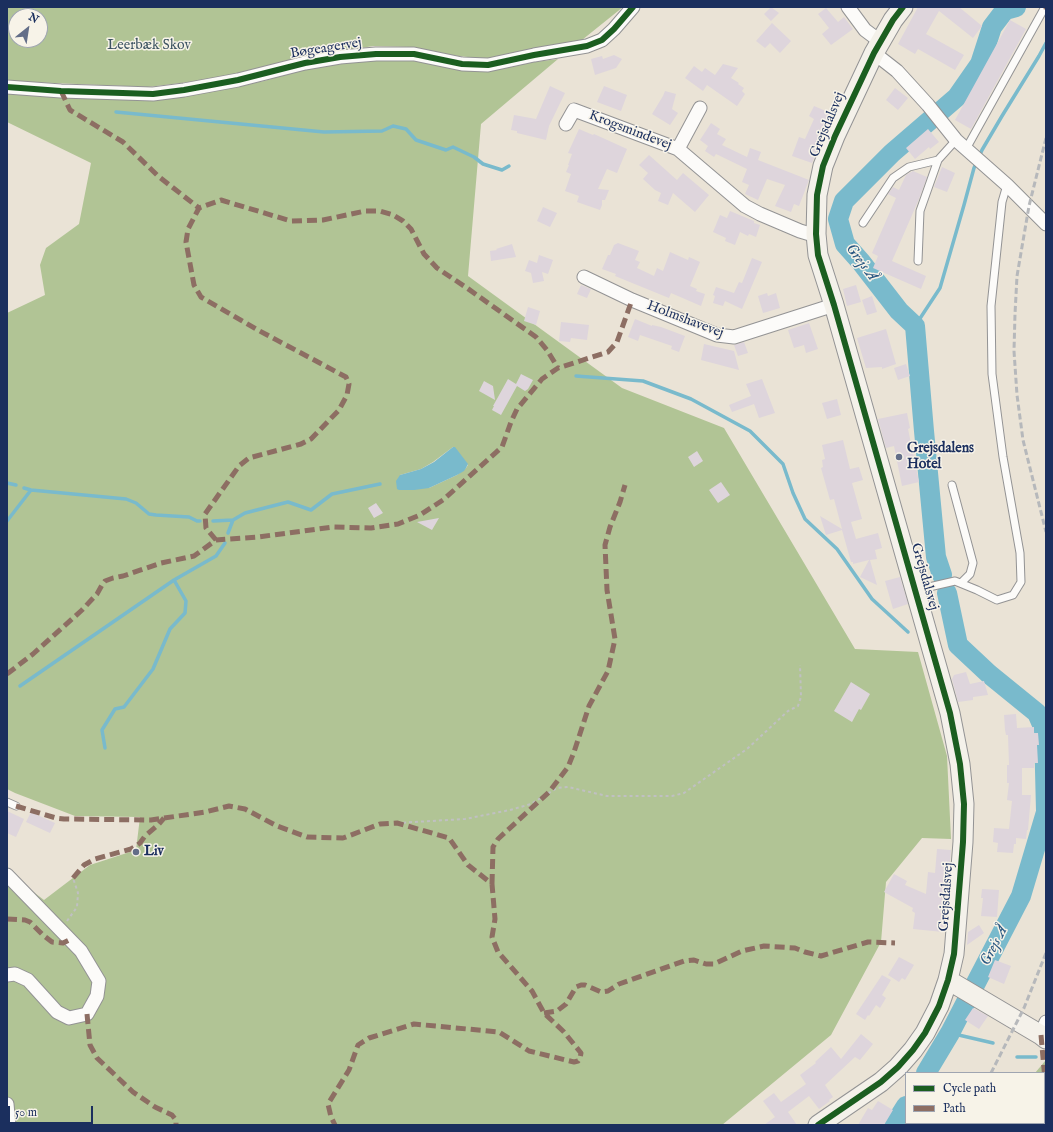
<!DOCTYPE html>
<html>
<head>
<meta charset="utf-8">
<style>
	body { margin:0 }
	#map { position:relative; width:1053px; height:1132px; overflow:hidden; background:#eae3d6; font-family:"IM FELL English",serif }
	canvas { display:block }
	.frame { position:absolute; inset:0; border:8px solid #1b2f5e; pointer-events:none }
	.legend { position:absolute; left:905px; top:1072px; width:140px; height:52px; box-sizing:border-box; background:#f7f3e8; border:1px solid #9fa5b1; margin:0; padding:5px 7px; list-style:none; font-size:12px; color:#1b2f5e }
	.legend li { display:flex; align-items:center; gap:8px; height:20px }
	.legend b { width:20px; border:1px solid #9fa5b1 }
	.north { position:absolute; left:8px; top:8px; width:40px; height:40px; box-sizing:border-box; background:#f7f3e8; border:1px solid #9fa5b1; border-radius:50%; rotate:30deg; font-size:11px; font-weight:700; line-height:16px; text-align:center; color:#1b2f5e }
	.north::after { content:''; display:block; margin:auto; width:14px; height:18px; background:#636e88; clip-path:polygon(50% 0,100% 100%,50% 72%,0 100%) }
	.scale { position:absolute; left:8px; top:1106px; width:85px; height:18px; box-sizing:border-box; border:2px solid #1b2f5e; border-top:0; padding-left:5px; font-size:12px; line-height:14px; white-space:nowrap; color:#1b2f5e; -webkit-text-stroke:3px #f7f3e8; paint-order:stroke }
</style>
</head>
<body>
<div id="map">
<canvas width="1053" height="1132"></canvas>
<div class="frame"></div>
<ul class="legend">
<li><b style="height:5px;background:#1b5e20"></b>Cycle path</li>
<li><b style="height:5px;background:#8d6e63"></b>Path</li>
</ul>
<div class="north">N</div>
<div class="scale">50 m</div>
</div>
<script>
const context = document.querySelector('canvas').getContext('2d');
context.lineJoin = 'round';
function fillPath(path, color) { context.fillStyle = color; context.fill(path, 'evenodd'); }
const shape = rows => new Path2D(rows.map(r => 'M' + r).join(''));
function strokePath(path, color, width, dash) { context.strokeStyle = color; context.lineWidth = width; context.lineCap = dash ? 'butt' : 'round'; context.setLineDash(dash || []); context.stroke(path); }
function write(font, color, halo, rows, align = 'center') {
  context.font = font + ' "IM FELL English",serif'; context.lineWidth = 3; context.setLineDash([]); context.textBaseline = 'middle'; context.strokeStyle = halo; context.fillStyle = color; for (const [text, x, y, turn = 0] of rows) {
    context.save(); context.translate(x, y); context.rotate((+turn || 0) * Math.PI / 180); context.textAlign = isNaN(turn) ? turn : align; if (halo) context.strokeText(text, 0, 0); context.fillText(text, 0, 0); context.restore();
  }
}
fillPath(shape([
	[7,7,623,7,577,44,486,59,440,54,411,47,373,46,349,50,266,67,213,79,148,87,7,81],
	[16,16,40,16,40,40,16,40],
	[558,59,481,124,468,276,622,388,724,428,855,649,918,652,947,756,951,839,922,838,886,882,881,942,831,1035,722,1125,7,1125,7,872,44,900,90,865,136,850,140,817,75,816,15,793,7,789,7,313,45,295,40,265,46,248,79,224,91,163,7,122,7,92,165,99,264,81,298,71,334,65,370,60,407,60,473,70],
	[453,447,468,465,466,468,457,475,429,488,400,475,421,469,433,462],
	[1045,1061,1046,1125,899,1125,906,1113,906,1123,1044,1123,1044,1073,1035,1073]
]), '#b1c495');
fillPath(shape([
	[453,447,455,447,468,464,466,468,464,471,457,475,429,488,414,490,399,490,397,489,396,481,400,475,421,469,434,462]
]), '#79bacc');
strokePath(shape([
	[116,112,324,132,382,131,393,126,406,129,416,140,446,150,453,147,474,157,483,164,502,170,509,166],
	[915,326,940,288,964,205,974,168,982,150,1002,116,1039,56,1046,43],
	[576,376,643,381,691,399,750,431,783,464,793,493,805,519,837,549,872,599,908,632],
	[7,483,16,485],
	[24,488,31,490,126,499,136,503,149,514,156,515,189,517,197,521,200,521],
	[7,521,31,490],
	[213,521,233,520,245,513,288,502,311,510,332,494,380,484],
	[228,533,233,520],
	[20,686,174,580],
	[105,748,102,730,115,709,124,707,153,669,170,629,185,613,186,601,174,580,216,556,225,543],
	[950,1033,993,1043],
	[1017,1057,1036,1057]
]), '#79bacc', 3.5);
strokePath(shape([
	[942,575,936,557,924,431,915,326,899,311,861,262,845,244,838,219,844,201,892,153,957,97,980,64,992,27,1005,10,1016,7],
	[947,593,958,645,989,674,1037,713,1044,729,1046,811],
	[926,1073,950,1033,1021,896,1046,812],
	[894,1125,906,1106]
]), '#79bacc', 20);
fillPath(shape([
	[771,7,779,13,771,21,764,14],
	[918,7,959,7,982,26,973,38,939,11,926,34,964,55,955,70,918,49,915,54,898,44],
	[826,8,838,22,844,17,853,29,831,45,822,34,829,28,818,14],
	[1010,20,1026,29,971,129,955,120],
	[772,23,791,41,780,53,770,43,765,48,756,41],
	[614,55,622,59,616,68,595,75,591,59,602,56,603,59],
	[723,64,738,68,731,78,739,83,738,84,744,88,742,91,745,94,737,106,707,85,703,91,685,78,694,66,702,72,705,68,715,75],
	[550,86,565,93,549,126,546,140,517,133,517,131,511,130,514,115,536,119],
	[604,86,627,95,621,111,597,102],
	[895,88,908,98,898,110,886,100],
	[665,91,676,94,672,109,678,113,670,125,652,114,663,96],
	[814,106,833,114,812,163,792,156,799,137,805,139,814,119,809,116],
	[711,123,720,129,717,134,726,139,722,145,747,157,750,148,761,152,758,160,809,180,799,206,794,204,791,212,775,206,785,185,767,179,758,200,745,194,749,185,742,182,747,169,716,154,714,157,705,151,708,146,700,140],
	[579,129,593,135,594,134,627,149,617,173,607,169,598,189,609,190,605,200,602,200,602,205,600,210,577,202,579,196,565,191,571,174,566,172,569,165,568,165,572,154,568,153],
	[928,129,939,142,930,149,929,147,915,159,906,148],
	[649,155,677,180,683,173,709,195,695,212,673,193,668,205,658,201,661,193,655,190,643,179,648,173,639,165],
	[942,167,955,173,947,192,934,187],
	[913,171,927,177,919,199,892,261,926,276,921,289,873,268,878,256,872,253,896,198,888,194,893,187,899,190,906,175],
	[543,207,557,213,550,227,537,221],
	[730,211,754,221,754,223,760,225,756,237,749,234,748,236,740,232,735,245,725,241,726,238,713,232,720,215,727,218],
	[618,243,639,251,635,260,640,262,637,268,654,276,657,268,663,271,670,252,688,260,689,257,700,262,690,286,697,289,696,291,705,294,701,306,671,293,669,298,615,276,616,274,602,269,608,255,610,255,614,245],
	[512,244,516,257,491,261,490,251,497,250,496,249],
	[539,255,553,260,548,274,542,272,544,281,533,283,531,273,525,271,529,260,537,263],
	[752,258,762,262,742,309,725,301,723,306,713,303,715,296,713,295,716,287,734,293,739,282,742,283],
	[581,285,591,289,587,298,577,294],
	[856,285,861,302,847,306,843,289],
	[767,293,768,296,776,293,780,308,763,313,758,296],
	[872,296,877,312,867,315,862,300],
	[528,307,540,311,536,325,524,321],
	[635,319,652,326,652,325,661,327,685,336,679,352,671,349,672,346,640,335,638,341,628,337],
	[561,322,589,325,587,340,571,338,570,342,559,341],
	[809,323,818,349,806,353,804,345,794,348,788,330],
	[886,329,896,364,882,369,882,367,866,368,857,338],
	[744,342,748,353,738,356,734,345],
	[704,344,734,351,739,370,701,360],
	[906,364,910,376,898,380,894,368],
	[521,374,533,380,528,389,525,391,517,386,501,415,492,410,494,406,493,406,508,379,516,384],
	[762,379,775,413,759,418,754,404,732,412,729,405,751,396,746,384],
	[484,381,493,386,495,400,479,391],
	[837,399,841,415,827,419,822,403],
	[907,413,910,428,908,429,919,482,902,486,894,446,886,448,878,419],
	[843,440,850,469,859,467,863,480,852,483,862,519,851,522,856,539,878,533,882,548,875,550,877,559,870,560,877,585,860,577,869,560,853,564,853,562,851,562,842,530,826,535,820,516,842,529,834,499,830,500,821,468,823,467,822,460,825,459,822,445],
	[697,451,703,461,694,467,688,457],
	[721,482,730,495,718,503,709,490],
	[376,503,383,513,374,518,368,508],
	[439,518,432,530,417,522],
	[900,577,908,604,893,609,885,581],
	[966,672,970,684,984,681,988,695,973,697,973,700,958,702,952,679,954,675],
	[851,682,870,694,861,710,859,709,852,722,834,711],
	[1016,714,1017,728,1034,727,1034,733,1038,733,1039,745,1037,745,1038,763,1034,763,1034,768,1022,768,1022,795,1031,795,1028,830,1027,830,1026,839,1016,838,1016,844,1014,844,1013,853,997,852,998,843,993,842,994,828,1009,829,1012,801,1007,800,1009,783,1007,783,1007,765,1009,765,1008,735,1006,735,1005,730,1004,715],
	[7,811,24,819,16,837,7,833],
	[31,812,55,823,50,833,26,822],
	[937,849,951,850,943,932,913,929,915,913,912,911,913,908,884,892,894,874,907,881,905,885,926,894,928,872,935,873],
	[982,889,999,890,997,917,981,916,983,898,981,898],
	[979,925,984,933,967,945,968,932],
	[899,957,914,965,905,980,902,978,899,982,888,975],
	[995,960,1011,966,1004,984,988,977],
	[882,975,891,980,882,995,886,998,880,1008,876,1005,869,1016,868,1015,865,1020,856,1014],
	[973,1008,988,1016,979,1029,965,1020],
	[861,1034,873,1044,860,1060,855,1057,825,1085,833,1097,829,1100,830,1101,819,1109,809,1096,788,1112,797,1125,764,1125,775,1117,763,1101,774,1093,781,1102,806,1084,800,1075,816,1063,815,1062,831,1047,841,1059],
	[878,1101,893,1110,884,1125,858,1125,868,1108,872,1110]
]), '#ded5dc');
const lane = shape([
	[966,149,1045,7],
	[863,223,893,178,909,167,938,160,956,140],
	[918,261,920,211,938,160],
	[952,485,973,563,970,574,961,583],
	[916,590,955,581,977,590,997,600,1013,595,1021,582,1020,553,1003,457,992,374,991,306,1002,202,1007,185],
	[7,802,16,806]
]);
const street = shape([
	[848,7,865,30,881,42],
	[874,53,897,71,928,105,956,140,1007,185,1046,224],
	[7,87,61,91,153,94,184,90,238,80,305,63,340,57,376,54,414,54,462,64,488,65,534,55,587,46,602,40,614,29,633,7],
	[566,124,574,110,678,149,745,206,760,214,800,231,810,234,816,234],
	[678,149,700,108],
	[584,277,632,300,717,335,734,337,834,305],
	[7,875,81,951,99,981,97,996,87,1014,69,1018,57,1012,28,980,15,974,7,975],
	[1041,1035,1046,1022],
	[7,1104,9,1125]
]);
const secondary = shape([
	[948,980,1041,1035,1046,1039],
	[818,1125,881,1082,898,1067,913,1050,925,1033,939,1006,948,980,954,954,963,842,964,804,960,764,950,713,834,305,818,255,816,234,817,195,823,166,835,136,874,53,893,20,903,7]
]);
strokePath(lane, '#939394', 9);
strokePath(street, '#939394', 15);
strokePath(secondary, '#939394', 21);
strokePath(shape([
	[397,823,465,819,510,810,531,804,557,788,568,787,607,796,672,796,684,793,747,749,788,711,798,706,801,697,800,665],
	[67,921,77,907,78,893,73,878]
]), '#c0c0c2', 2, [3, 3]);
strokePath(lane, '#fcfbf9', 7);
strokePath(street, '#fcfbf9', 13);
strokePath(secondary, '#f4f1ea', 19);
strokePath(shape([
	[1046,138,1029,206,1017,276,1015,314,1014,351,1017,395,1023,440,1046,532],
	[991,1073,1024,1008,1046,953],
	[959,1125,960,1123]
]), '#b6b8bb', 3, [6, 3]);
strokePath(shape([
	[1045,7,1046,8],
	[61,91,70,110,123,142,158,176,199,208],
	[216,540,206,528,205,514,239,466,249,458,301,444,311,439,339,410,347,395,349,384,346,377,256,329,201,297,194,285,186,242,188,229,199,208,221,200,291,221,323,220,365,211,380,211,393,215,403,221,411,229,424,254,437,268,467,288,536,337,547,350,558,368],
	[7,674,33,654,82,610,97,594,102,585,105,581,113,578,123,576,161,563,194,556,216,540,258,537,333,527,371,528,398,524,420,515,443,500,502,447,511,422,517,409,542,379,558,368,608,352,617,342,632,300],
	[16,806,56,818,64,819,151,820,205,812,229,806,245,809,277,826,307,837,343,838,380,824,397,823,449,838,468,865,492,884,495,919,492,937,498,952,532,991,544,1013,564,1032,581,1053,580,1058,578,1061,574,1062,529,1051,499,1032,414,1024,369,1038,358,1045,349,1070,328,1104,331,1117,335,1125],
	[73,878,84,865,95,859,131,849,136,846,140,843,145,836,158,825,164,818],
	[492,884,493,847,498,839,549,792,568,767,574,752,589,706,608,671,615,639,607,590,605,545,610,527,620,502,625,485],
	[7,919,25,920,30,922,43,935,52,942,63,943,69,940],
	[544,1013,557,1011,566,1004,576,987,581,985,585,985,601,992,608,991,619,984,684,961,694,960,706,964,714,964,742,951,764,946,795,948,805,952,821,956,868,942,895,943],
	[87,1014,90,1045,97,1058,133,1092,155,1107,172,1115,176,1120,176,1125],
	[1041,1035,1045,1080,1044,1081],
	[1014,1125,1016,1123]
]), '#8d6e63', 5, [10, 5]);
strokePath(shape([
	[7,87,61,91,153,94,184,90,238,80,305,63,340,57,376,54,414,54,462,64,488,65,534,55,587,46,602,40,614,29,633,7],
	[818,1125,881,1082,898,1067,913,1050,925,1033,939,1006,948,980,954,954,963,842,964,804,960,764,950,713,834,305,818,255,816,234,817,195,823,166,835,136,874,53,893,20,903,7]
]), '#1b5e20', 6);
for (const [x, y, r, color] of [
	[899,457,4,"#636e88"],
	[136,852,4,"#636e88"]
]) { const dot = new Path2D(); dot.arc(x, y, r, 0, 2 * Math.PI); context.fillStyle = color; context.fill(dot); strokePath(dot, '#f7f3e8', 1.5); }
write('14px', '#3d5462', '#f7f3e8', [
	["Leerbæk Skov",149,46]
]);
write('14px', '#1b2f5e', '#f7f3e8', [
	["Bøgeagervej",326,49,-9],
	["Grejsdalsvej",828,125,-67],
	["Krogsmindevej",630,131,21],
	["Holmshavevej",685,320,21],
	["Grejsdalsvej",924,577,74],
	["Grejsdalsvej",947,897,-86]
]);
write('bold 14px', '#1b2f5e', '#f7f3e8', [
	["Grejsdalens",907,449],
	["Hotel",907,465],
	["Liv",144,852]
], 'left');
write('italic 15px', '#2b5983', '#f7f3e8', [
	["Grejs Å",861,263,53],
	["Grejs Å",995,946,-63]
]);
</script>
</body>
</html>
